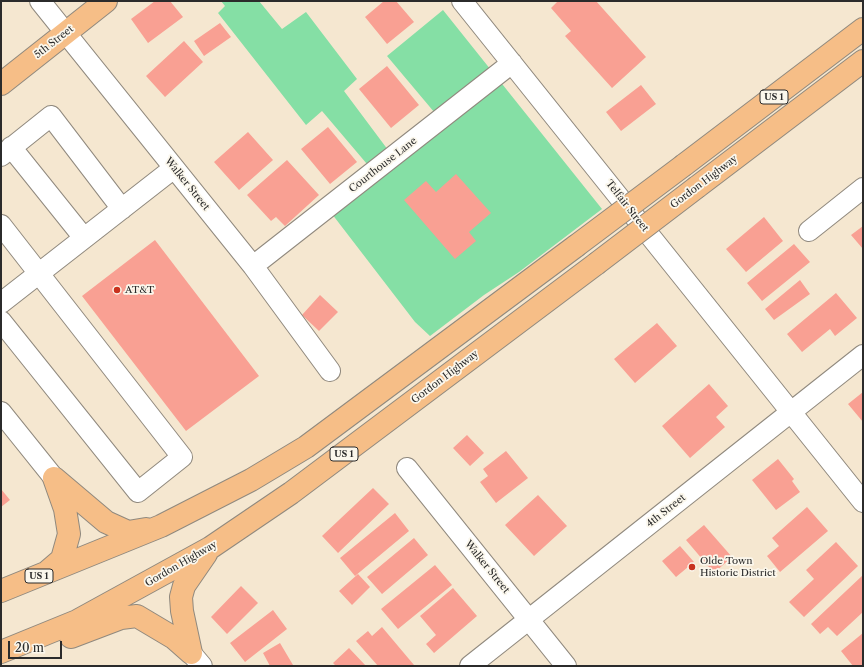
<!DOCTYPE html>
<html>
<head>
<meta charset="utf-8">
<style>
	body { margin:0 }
	#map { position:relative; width:864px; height:667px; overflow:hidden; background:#f5e7d0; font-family:"Libre Caslon Text",serif }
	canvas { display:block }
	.frame { position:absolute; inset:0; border:2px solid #2b2b2b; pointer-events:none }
	.scale { position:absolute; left:8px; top:641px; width:54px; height:18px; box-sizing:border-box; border:2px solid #2b2b2b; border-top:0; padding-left:5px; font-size:12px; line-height:14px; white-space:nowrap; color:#2b2b2b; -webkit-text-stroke:3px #fbf7ec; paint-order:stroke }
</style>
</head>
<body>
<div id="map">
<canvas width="864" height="667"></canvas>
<div class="frame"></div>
<div class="scale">20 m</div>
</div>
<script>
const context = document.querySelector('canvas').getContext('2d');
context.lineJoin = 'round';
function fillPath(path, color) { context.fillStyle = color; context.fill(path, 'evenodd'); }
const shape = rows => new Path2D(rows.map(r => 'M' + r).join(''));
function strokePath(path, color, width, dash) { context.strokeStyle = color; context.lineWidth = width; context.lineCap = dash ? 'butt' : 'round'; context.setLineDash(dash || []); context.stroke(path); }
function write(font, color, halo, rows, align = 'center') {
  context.font = font + ' "Libre Caslon Text",serif'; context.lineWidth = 3.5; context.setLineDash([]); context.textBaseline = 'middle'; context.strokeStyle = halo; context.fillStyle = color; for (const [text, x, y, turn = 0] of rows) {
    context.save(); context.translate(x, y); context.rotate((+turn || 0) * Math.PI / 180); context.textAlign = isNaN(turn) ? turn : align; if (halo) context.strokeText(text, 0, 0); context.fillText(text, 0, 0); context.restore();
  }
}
fillPath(shape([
	[221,1,259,1,282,29,306,12,357,79,344,91,397,162,445,125,387,56,443,10,602,209,519,272,484,295,430,336,415,322,332,214,378,177,322,111,306,125,218,13,225,6]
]), '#85dfa5');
fillPath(shape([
	[155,1,170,1,183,17,148,43,131,19],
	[384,1,396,1,414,22,387,44,365,17],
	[558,1,596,1,646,57,612,88,565,36,571,31,551,8],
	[220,23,231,37,204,56,194,41],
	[184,41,203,62,165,97,146,76],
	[387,66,419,105,391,128,359,89],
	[641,85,656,104,621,131,606,112],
	[328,127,357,162,330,184,301,149],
	[248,132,273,160,239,190,214,162],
	[287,160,319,195,285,226,276,217,271,221,247,195],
	[456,174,491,213,469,232,476,241,455,259,404,200,426,181,436,192],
	[764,217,783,241,746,272,726,249],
	[863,226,863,249,851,235],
	[155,240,259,376,186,431,82,296],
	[794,244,810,262,762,301,747,283],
	[800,280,810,294,774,320,765,309],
	[836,293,857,318,835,336,830,329,802,352,787,334],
	[320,295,338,312,319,331,302,315],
	[657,323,677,346,635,383,614,359],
	[709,384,728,406,716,417,725,427,690,458,662,426],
	[863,392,863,422,848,404],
	[467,435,484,453,470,466,453,448],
	[506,451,528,478,496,503,480,482,488,476,483,469],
	[778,459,794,479,792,481,800,492,776,510,752,480],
	[373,488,389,504,338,553,322,536],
	[1,489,10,500,1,507],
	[538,495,567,526,534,556,505,525],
	[807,507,828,531,780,572,767,556,779,546,772,538],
	[395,513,409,531,355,576,340,558],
	[704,525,732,557,714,573,686,540],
	[414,538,428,555,382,594,367,577],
	[836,542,858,566,804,617,789,602,814,579,806,570],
	[680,546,694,562,676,577,662,561],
	[435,565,452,585,398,629,381,609],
	[358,574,370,587,352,605,339,591],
	[863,575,863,612,837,636,828,627,820,634,811,624],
	[241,586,258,603,227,634,211,617],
	[453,588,477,616,434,653,426,644,436,635,420,616],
	[273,610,287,629,245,662,230,643],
	[382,627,414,665,412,666,378,666,356,641,368,631,372,636],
	[863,633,863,666,853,666,841,651],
	[280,643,293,665,291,666,270,666,263,653],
	[349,648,366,666,336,666,333,663]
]), '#f9a093');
const minor = shape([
	[40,1,253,266,330,371],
	[462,1,863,502],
	[11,147,84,238],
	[1,156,51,116,122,209],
	[1,225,182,457,138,492,1,321],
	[809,231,863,188],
	[253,266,512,63],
	[1,303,174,168],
	[1,412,54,478],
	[407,468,566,666],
	[191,653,202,666],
	[470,666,863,355]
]);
const major = shape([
	[1,84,106,1]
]);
const highway = shape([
	[684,165,863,29],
	[697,187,863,61],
	[54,478,106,522,128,532,146,529],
	[48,571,62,559,69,534,65,509,54,478],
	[1,591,161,526,251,480,306,447,576,246],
	[71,637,121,618,137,616,174,638,191,653],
	[1,652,77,621,210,548,291,493,596,264],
	[191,653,182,611,181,597,184,586,206,554]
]);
strokePath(minor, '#90897e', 22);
strokePath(major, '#90897e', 24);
strokePath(highway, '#90897e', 24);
strokePath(minor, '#fff', 20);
strokePath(major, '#f6be87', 22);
strokePath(highway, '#f6be87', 22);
const highwayBridge = shape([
	[576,246,684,165],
	[596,264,697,187]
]);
strokePath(highwayBridge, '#90897e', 24, []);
strokePath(highwayBridge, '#f6be87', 22);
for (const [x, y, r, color] of [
	[117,290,4,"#c8321e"],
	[692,567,4,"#c8321e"]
]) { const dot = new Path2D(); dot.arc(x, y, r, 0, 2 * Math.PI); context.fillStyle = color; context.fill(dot); strokePath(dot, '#fbf7ec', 1.5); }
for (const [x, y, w] of [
	[774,97,28],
	[344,454,28],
	[39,576,28]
]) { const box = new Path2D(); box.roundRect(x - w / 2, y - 7, w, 14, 3); context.fillStyle = '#fbf7ec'; context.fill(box); strokePath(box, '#2b2b2b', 1); }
write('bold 9px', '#2b2b2b', null, [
	["US 1",774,97],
	["US 1",344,454],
	["US 1",39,576]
]);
write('10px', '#2b2b2b', '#fbf7ec', [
	["5th Street",54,42,-38],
	["Courthouse Lane",383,165,-38],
	["Gordon Highway",704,182,-37],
	["Walker Street",187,184,51],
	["Telfair Street",627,206,52],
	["Gordon Highway",445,377,-37],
	["4th Street",666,511,-38],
	["Gordon Highway",181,564,-30],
	["Walker Street",487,567,51]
]);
write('10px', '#2b2b2b', '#fbf7ec', [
	["AT&T",125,290],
	["Olde Town",700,561],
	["Historic District",700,573]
], 'left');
</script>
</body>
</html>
